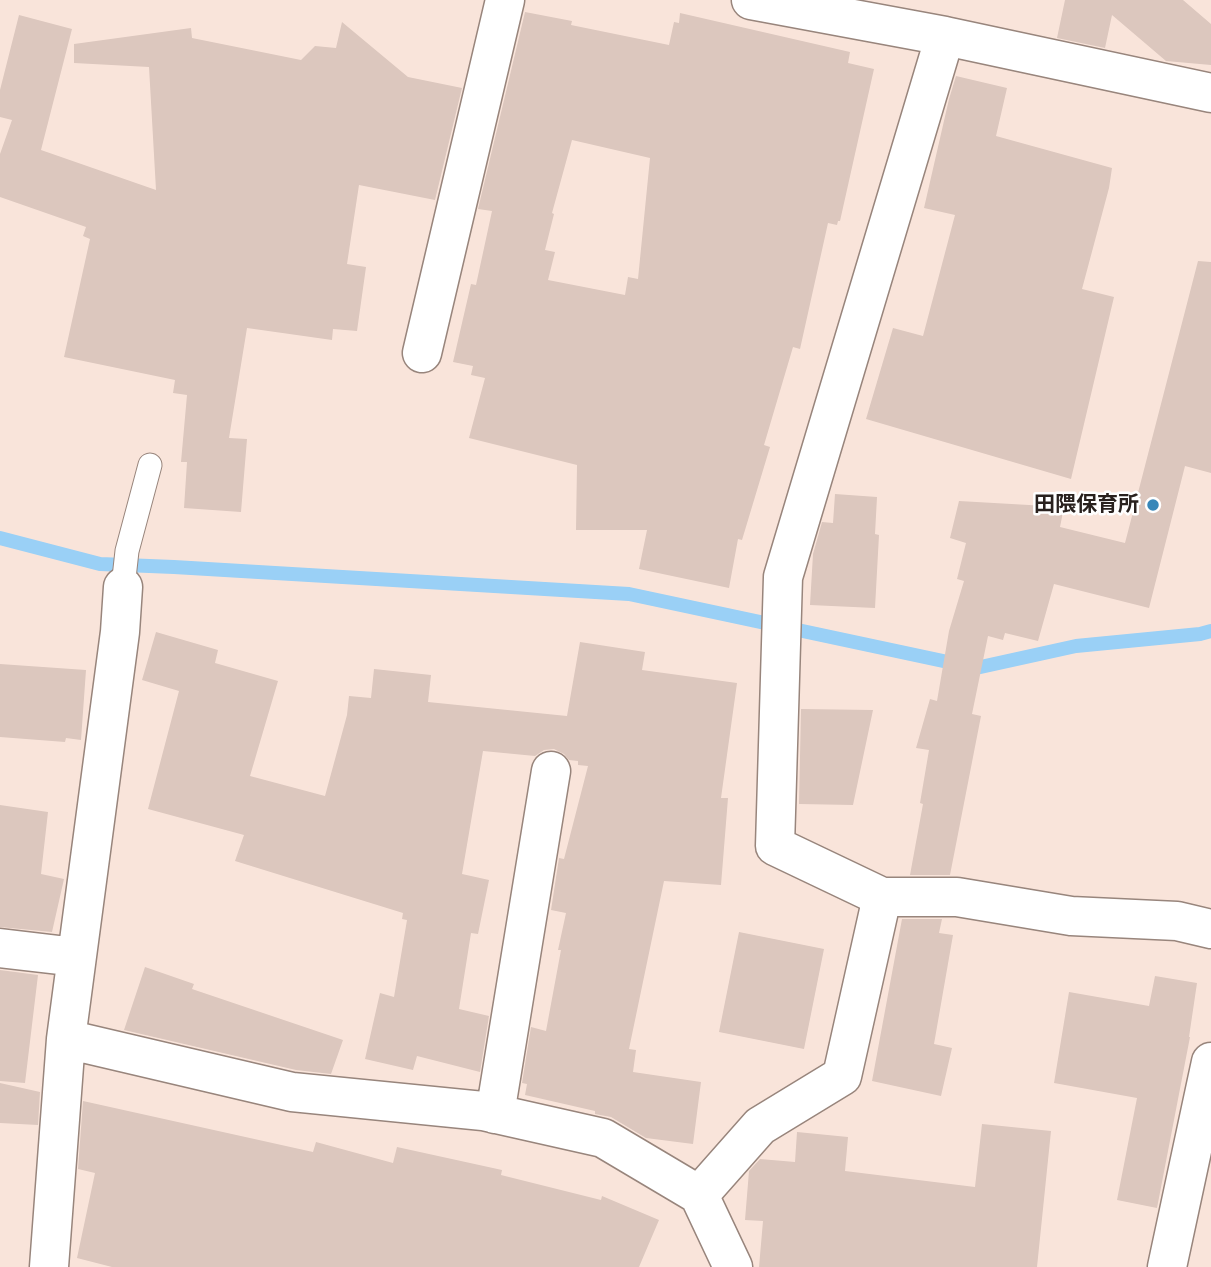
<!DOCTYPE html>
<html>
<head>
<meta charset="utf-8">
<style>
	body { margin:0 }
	canvas { display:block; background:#f9e4da }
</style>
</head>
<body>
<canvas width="1211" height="1267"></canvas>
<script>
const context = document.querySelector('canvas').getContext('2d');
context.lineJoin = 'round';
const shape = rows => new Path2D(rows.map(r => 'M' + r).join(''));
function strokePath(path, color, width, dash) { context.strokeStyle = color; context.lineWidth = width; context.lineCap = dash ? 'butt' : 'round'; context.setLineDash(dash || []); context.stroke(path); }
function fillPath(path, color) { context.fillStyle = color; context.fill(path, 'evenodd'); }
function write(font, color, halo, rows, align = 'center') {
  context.font = font + ' "Fira Sans Condensed","Noto Sans JP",sans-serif'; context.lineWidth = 5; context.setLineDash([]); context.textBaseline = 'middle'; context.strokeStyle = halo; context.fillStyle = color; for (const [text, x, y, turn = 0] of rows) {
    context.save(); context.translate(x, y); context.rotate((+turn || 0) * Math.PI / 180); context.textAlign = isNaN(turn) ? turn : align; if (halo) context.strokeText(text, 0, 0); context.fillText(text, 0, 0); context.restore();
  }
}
strokePath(shape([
	[0,538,100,564,174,567,629,594,976,668,1076,646,1200,634,1211,631]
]), '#9ad0f6', 14);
fillPath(shape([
	[1065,0,1183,0,1211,24,1211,65,1166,61,1112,15,1105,48,1057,38],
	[525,12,572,21,571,25,669,45,674,22,679,23,680,13,850,52,848,63,874,69,840,221,838,221,837,225,828,223,800,349,793,347,764,445,770,447,742,540,738,539,729,588,639,569,647,530,576,530,577,465,469,438,485,378,471,375,473,366,453,362,471,284,476,285,492,211,478,209],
	[572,140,650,158,638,279,628,277,625,295,548,280,555,252,545,250,554,214,552,213],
	[19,15,72,29,41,150,156,190,149,67,74,63,74,44,191,28,192,38,301,60,315,46,336,48,342,22,408,77,462,88,435,200,359,185,347,264,366,267,357,331,333,329,332,340,247,328,229,438,247,439,241,512,184,508,187,462,181,462,187,395,173,393,175,380,64,357,90,239,83,236,86,227,0,197,0,154,12,120,0,117,0,90],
	[956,76,1007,88,996,136,1112,168,1109,188,1082,289,1114,297,1071,479,866,419,893,328,923,336,955,215,924,208,949,99],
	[1198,261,1211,262,1211,473,1185,466,1149,608,1054,584,1038,641,1005,633,1003,640,988,636,972,714,981,716,950,875,910,875,923,804,920,803,929,750,916,748,930,699,937,701,949,631,964,581,957,579,966,543,950,538,959,501,1064,507,1060,527,1125,543],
	[835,494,877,497,875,534,879,535,875,608,810,605,813,554,822,522,833,523],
	[156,632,218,650,215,663,278,681,250,776,325,796,347,715,349,696,371,698,374,669,431,675,428,702,567,716,580,642,645,652,642,670,737,683,721,798,728,798,721,885,664,881,629,1049,636,1050,633,1072,701,1082,693,1144,646,1138,611,1117,595,1114,595,1111,525,1095,527,1084,522,1083,531,1027,546,1031,561,950,558,950,566,913,551,910,559,858,564,859,588,766,578,765,578,761,569,760,564,754,554,749,544,750,535,756,483,751,462,874,489,880,478,934,471,933,459,1009,489,1016,480,1072,417,1056,413,1070,365,1059,380,993,394,997,407,920,402,919,403,913,235,861,244,835,148,809,179,691,142,680],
	[0,664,86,670,81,740,66,738,65,742,0,737],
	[801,709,873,710,853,805,799,804],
	[0,805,48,812,41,874,64,879,52,932,0,927],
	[902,919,942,919,939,933,953,935,934,1044,952,1048,941,1096,872,1081],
	[739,932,824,949,804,1049,719,1032],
	[145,967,194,984,192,989,343,1040,331,1074,296,1070,124,1030],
	[0,970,38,975,25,1083,0,1081],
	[1155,976,1197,983,1189,1037,1190,1037,1157,1208,1117,1200,1137,1098,1054,1083,1069,992,1149,1006],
	[0,1083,40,1092,38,1125,0,1123],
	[83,1101,313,1152,316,1142,393,1163,397,1147,502,1170,501,1175,601,1200,602,1196,659,1220,639,1267,112,1267,77,1258,95,1173,78,1169],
	[982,1124,1051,1131,1037,1267,759,1267,763,1221,745,1220,749,1171,760,1159,795,1162,797,1132,848,1137,845,1171,975,1187]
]), '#dcc7be');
const lane = shape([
	[123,587,127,551,150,465]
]);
const street = shape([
	[751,0,945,36,1211,93],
	[422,353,505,0],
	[882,897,957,897,1071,916,1177,921,1211,929],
	[0,948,76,957],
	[66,1039,292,1092,483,1111,603,1138,699,1195,733,1267],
	[495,1114,551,771],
	[699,1195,760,1126,842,1076,882,897,775,846,783,577,945,36],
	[49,1267,66,1039,120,632,123,587],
	[1167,1267,1211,1062]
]);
strokePath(lane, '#98857c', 25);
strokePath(street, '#98857c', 41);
strokePath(lane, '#fff', 23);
strokePath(street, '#fff', 38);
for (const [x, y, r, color] of [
	[1153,505,7,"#3887b9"]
]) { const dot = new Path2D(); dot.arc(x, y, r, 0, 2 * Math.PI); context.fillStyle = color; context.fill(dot); strokePath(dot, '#fff', 2.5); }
write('bold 21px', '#29211e', '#fff', [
	["田隈保育所",1139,505]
], 'right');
</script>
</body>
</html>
